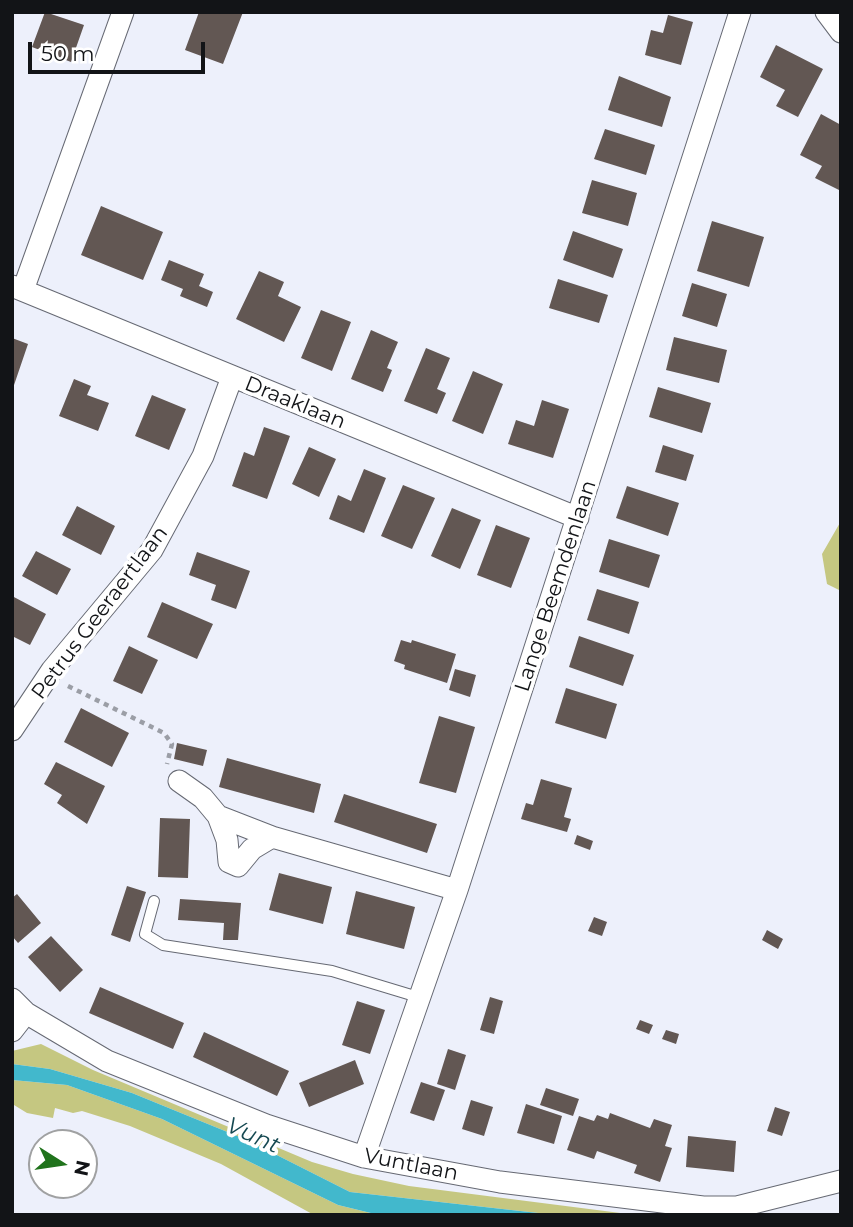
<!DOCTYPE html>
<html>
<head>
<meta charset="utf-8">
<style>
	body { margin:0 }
	#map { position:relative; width:853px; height:1227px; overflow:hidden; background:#edf0fb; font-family:Montserrat,sans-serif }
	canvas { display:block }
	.frame { position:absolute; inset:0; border:14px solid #121417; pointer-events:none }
	.north { position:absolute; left:28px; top:1129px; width:70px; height:70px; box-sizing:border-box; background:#fff; border:2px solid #a0a1a2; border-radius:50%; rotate:102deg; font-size:19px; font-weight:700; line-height:28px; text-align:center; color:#121417 }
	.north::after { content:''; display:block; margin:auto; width:24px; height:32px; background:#20731c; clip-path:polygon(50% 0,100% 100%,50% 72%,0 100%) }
	.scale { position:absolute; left:28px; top:42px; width:177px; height:32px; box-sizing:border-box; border:4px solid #121417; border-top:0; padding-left:9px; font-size:21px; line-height:24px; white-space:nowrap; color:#121417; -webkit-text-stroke:5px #fff; paint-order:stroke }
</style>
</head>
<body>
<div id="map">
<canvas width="853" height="1227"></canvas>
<div class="frame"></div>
<div class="north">N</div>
<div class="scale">50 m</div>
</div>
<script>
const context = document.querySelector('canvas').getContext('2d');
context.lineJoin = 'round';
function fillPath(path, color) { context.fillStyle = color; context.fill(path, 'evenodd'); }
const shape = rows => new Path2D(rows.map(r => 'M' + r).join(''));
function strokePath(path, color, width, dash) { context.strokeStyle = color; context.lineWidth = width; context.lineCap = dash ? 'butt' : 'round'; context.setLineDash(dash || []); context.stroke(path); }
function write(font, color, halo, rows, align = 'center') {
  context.font = font + ' Montserrat,sans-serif'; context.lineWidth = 7; context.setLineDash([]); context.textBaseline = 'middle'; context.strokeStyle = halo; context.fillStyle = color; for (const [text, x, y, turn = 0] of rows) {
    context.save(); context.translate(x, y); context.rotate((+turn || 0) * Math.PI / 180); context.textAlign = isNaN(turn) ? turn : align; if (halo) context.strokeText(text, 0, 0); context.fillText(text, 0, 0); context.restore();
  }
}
fillPath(shape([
	[841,521,841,591,827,584,822,554],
	[41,1044,93,1070,312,1162,353,1174,409,1186,636,1215,556,1215,350,1192,247,1140,132,1093,50,1069,12,1064,12,1051],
	[12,1080,67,1085,162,1119,338,1205,379,1215,314,1215,221,1164,130,1126,82,1111,73,1113,55,1108,53,1118,27,1113,14,1105]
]), '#c5c781');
fillPath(shape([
	[12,1064,50,1069,132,1093,247,1140,350,1192,556,1215,379,1215,338,1205,162,1119,67,1085,12,1080]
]), '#42b8cc');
fillPath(shape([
	[45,12,84,25,71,62,32,47],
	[199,12,243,12,223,64,185,50],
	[668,15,693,22,681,65,645,55,651,30,663,33],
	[776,45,823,69,798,117,776,106,785,90,760,77],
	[619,76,671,97,662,127,608,110],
	[821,114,841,125,839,190,815,178,822,166,800,155],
	[605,129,655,145,646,175,594,159],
	[592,180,637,193,628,226,582,213],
	[101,206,163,232,143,280,81,255],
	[712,221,764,237,749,287,697,271],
	[573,231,623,249,613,278,563,260],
	[169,260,204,274,199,286,213,292,207,307,180,296,183,289,161,280],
	[259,271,284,282,278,296,301,307,284,342,236,319],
	[558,279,608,295,599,323,549,308],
	[692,283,727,294,717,327,682,316],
	[321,310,351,322,332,371,301,358],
	[371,330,398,342,387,368,392,370,383,392,351,379],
	[674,337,727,350,719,383,666,370],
	[12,338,28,344,13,388,12,388],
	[426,348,450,358,437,389,446,393,437,414,404,401],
	[473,371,503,384,483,434,452,421],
	[74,379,91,386,87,395,109,403,98,431,59,416],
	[658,387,711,403,702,433,649,417],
	[152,395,186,409,169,450,135,436],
	[542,400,569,409,553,458,508,444,516,420,534,426],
	[264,427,290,436,267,499,232,486,244,452,254,456],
	[663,445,694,455,686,481,655,472],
	[309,447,336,459,319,497,292,484],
	[364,469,386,478,364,533,329,519,338,495,351,501],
	[403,485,435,498,412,549,381,536],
	[627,486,679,503,668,536,616,518],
	[77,506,115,526,101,555,62,535],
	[452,508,481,520,460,569,431,556],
	[496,525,530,538,511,588,477,575],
	[609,539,660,555,649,588,599,572],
	[36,551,71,569,57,595,22,576],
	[197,552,250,571,236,609,211,600,216,585,189,575],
	[597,589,639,602,629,634,587,620],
	[12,596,46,614,30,645,12,636],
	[162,602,213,624,197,659,147,637],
	[579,636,634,655,623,686,569,667],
	[401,640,411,643,412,640,456,654,447,683,404,669,405,665,394,661],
	[129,646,158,660,142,694,113,681],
	[455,669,476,675,470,697,449,690],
	[566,688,617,704,606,739,555,723],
	[81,708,129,733,112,767,64,742],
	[439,716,475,727,456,793,419,783],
	[177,743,207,750,203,766,174,759],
	[227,758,321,784,314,813,219,787],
	[56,762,105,786,87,824,57,803,62,795,44,784],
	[541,779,572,788,564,817,571,819,567,832,521,819,526,803,533,805],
	[344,794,437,824,427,853,334,822],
	[160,818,190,819,188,878,158,877],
	[577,835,593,841,590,850,574,844],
	[279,873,332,887,323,924,269,910],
	[127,886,146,892,130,942,111,935],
	[356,891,415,907,404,949,346,934],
	[17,894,41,923,18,943,12,936,12,898],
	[180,899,241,903,238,940,223,940,224,923,178,920],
	[594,917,607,922,602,936,588,931],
	[767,930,783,939,778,949,762,940],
	[51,936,83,970,60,992,28,957],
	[100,987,184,1023,173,1049,89,1013],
	[490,997,503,1001,494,1034,480,1030],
	[357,1001,385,1010,370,1054,342,1045],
	[640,1020,653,1025,649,1034,636,1029],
	[666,1030,679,1034,676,1044,662,1039],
	[204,1032,289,1071,277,1096,193,1057],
	[448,1049,466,1055,455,1090,437,1084],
	[355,1060,364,1084,309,1107,299,1083],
	[421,1082,445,1090,434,1121,410,1113],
	[546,1088,579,1099,573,1116,540,1105],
	[471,1100,493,1107,484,1136,462,1129],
	[526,1104,562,1116,554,1144,517,1133],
	[775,1107,790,1112,782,1136,767,1131],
	[610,1113,650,1128,654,1119,672,1125,665,1146,672,1148,660,1182,634,1173,637,1165,597,1151,594,1159,567,1150,579,1116,594,1121,597,1115,608,1119],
	[688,1136,736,1141,734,1172,686,1167]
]), '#625753');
const lane = shape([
	[154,901,145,934,163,945,332,971,418,997]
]);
const street = shape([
	[826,12,841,32],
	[12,286,578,518],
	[23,290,123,12],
	[12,730,52,670,152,550,203,456,232,377],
	[179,781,203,798,218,816,227,840,229,862,238,866,252,849,272,837,457,890],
	[218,816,272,837],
	[12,999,26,1013,107,1061,266,1125,364,1157,500,1182,703,1207,737,1207,841,1181],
	[12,1031,26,1013],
	[364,1157,457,890,740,12]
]);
strokePath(lane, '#666973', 12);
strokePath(street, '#666973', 23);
strokePath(shape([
	[68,686,164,733,172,744,167,764]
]), '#9b9ea6', 4.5, [5, 5]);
strokePath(lane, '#fff', 10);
strokePath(street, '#fff', 21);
write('21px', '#121417', '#fff', [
	["Draaklaan",295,403,22],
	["Lange Beemdenlaan",556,586,-72],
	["Petrus Geeraertlaan",100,613,-53],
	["Vuntlaan",411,1165,11]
]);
write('italic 23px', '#164952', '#fff', [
	["Vunt",253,1136,24]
]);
</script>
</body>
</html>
